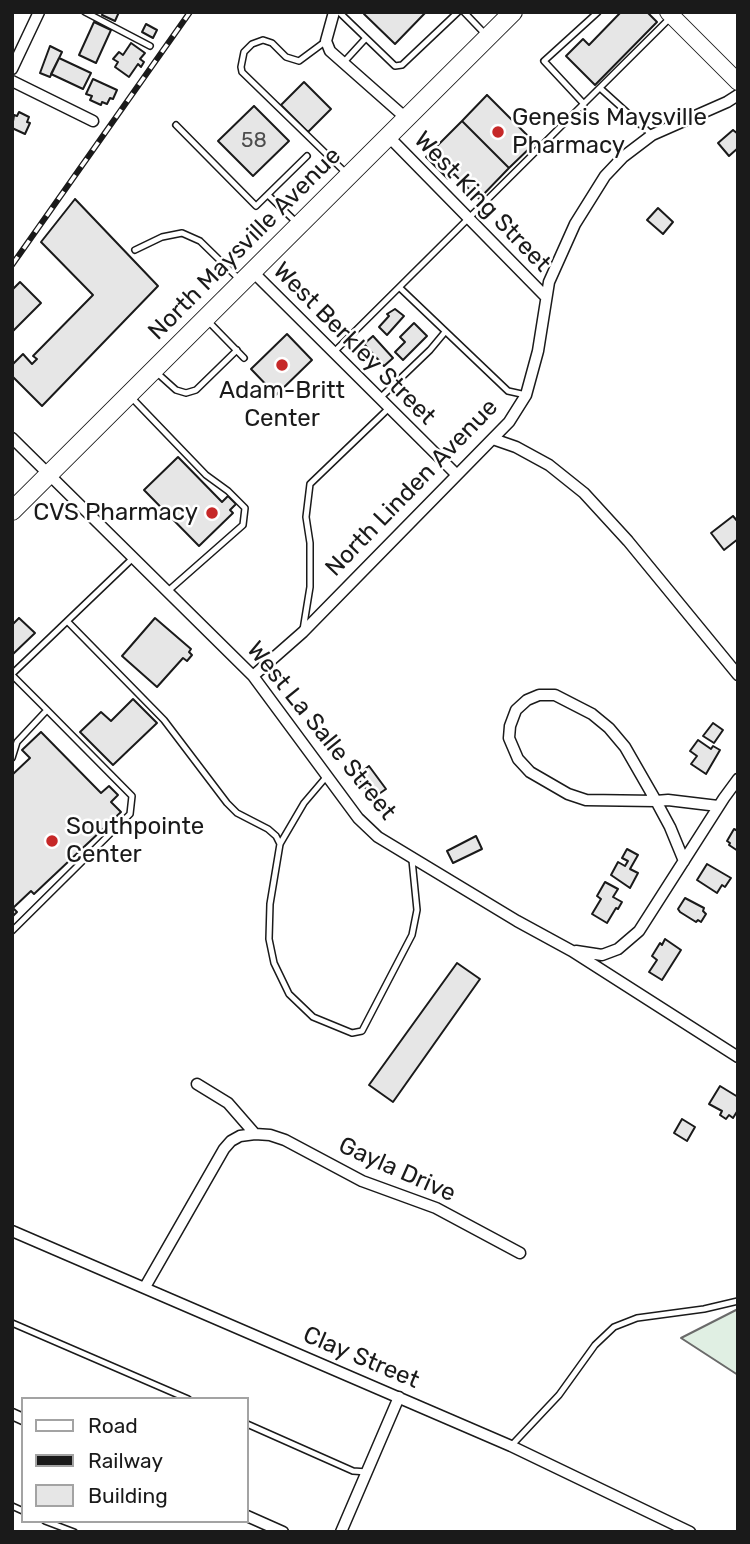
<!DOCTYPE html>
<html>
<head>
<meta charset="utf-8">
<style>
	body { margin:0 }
	#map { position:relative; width:750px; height:1544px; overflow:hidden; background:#fff; font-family:Rubik,sans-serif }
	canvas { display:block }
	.frame { position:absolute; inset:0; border:14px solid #1a1a1a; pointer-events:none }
	.legend { position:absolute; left:21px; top:1397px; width:228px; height:126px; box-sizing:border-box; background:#fff; border:2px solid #a3a3a3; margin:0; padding:9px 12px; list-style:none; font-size:21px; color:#1a1a1a }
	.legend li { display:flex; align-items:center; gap:14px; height:35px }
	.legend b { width:35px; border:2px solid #a3a3a3 }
</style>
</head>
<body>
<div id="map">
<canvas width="750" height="1544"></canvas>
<div class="frame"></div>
<ul class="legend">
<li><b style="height:9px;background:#fff"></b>Road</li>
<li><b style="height:9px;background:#1a1a1a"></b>Railway</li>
<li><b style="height:19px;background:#e6e6e6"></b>Building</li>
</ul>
</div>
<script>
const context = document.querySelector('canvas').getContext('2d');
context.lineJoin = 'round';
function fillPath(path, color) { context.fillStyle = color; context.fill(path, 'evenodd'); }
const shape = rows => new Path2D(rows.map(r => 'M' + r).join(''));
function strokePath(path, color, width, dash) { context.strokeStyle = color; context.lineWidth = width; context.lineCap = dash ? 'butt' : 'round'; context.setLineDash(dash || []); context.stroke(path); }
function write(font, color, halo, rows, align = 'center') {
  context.font = font + ' Rubik,sans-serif'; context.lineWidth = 5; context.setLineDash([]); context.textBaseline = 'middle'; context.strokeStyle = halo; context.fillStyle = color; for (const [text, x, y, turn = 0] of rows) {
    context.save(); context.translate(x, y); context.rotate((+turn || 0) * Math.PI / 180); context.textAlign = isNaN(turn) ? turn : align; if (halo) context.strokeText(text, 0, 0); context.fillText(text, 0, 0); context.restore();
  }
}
const green = shape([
	[738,1309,738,1375,681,1338,738,1309]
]);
fillPath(green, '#e0efe3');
strokePath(green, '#6a6a6a', 2);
const building = shape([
	[103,12,119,12,115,21,102,15,103,12],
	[366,12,426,12,395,44,364,14,366,12],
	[621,12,647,12,657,22,595,85,566,56,583,39,589,45,621,12],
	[94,22,111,30,96,63,79,55,94,22],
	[146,24,157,30,153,38,142,32,146,24],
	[131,43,145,53,140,59,144,62,141,67,138,64,129,77,115,67,118,62,113,59,119,52,123,55,131,43],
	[50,46,62,52,50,77,40,73,50,46],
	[59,58,91,73,83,89,51,74,59,58],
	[93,79,117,90,113,99,110,98,107,104,102,102,101,105,90,100,92,96,86,94,93,79],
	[304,82,331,109,308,132,281,105,304,82],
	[487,95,535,143,509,168,462,121,487,95],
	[254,106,289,141,253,176,218,141,254,106],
	[19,112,29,117,27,122,30,123,25,134,12,128,14,115,17,116,19,112],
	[462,121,509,168,479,199,454,174,448,179,426,157,462,121],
	[733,130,738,134,738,148,729,156,718,143,733,130],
	[75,199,158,286,42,406,12,376,12,365,23,354,32,364,37,359,33,356,93,295,41,242,75,199],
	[658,208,673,222,663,234,647,220,658,208],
	[20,282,41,303,12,332,12,290,20,282],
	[395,309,404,316,387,335,379,327,389,316,387,314,395,309],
	[414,323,427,336,403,360,395,352,405,342,400,337,414,323],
	[287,334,312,360,276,395,251,369,287,334],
	[373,336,393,358,384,366,364,344,373,336],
	[178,457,222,502,228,496,236,504,230,510,233,513,199,546,144,490,178,457],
	[733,516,738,522,738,539,724,550,711,533,733,516],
	[19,618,35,633,12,655,12,625,19,618],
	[155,618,191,649,189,652,192,655,187,661,183,658,157,687,122,656,155,618],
	[133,699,157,723,113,765,80,732,101,712,111,721,133,699],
	[713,723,723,730,714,743,703,736,713,723],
	[41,732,101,793,109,786,118,795,111,802,121,812,34,894,31,891,13,908,17,912,12,917,12,775,30,758,22,750,41,732],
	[698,740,711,749,713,746,720,750,706,774,691,764,697,756,690,751,698,740],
	[369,766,386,789,373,798,356,776,369,766],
	[734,829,738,831,738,851,729,845,730,843,727,841,734,829],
	[476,836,482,849,453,863,447,851,476,836],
	[627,849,638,855,630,869,638,873,630,888,611,875,618,862,625,866,628,861,622,858,627,849],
	[707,864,731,878,725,887,722,885,717,893,697,880,707,864],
	[605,882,618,889,613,897,622,902,618,909,616,908,607,923,592,914,601,899,597,896,605,882],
	[685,898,704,908,703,911,706,914,701,922,698,920,696,922,680,912,678,909,685,898],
	[665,939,681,950,662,980,649,972,657,960,652,956,660,943,662,945,665,939],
	[457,963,480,979,393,1102,369,1085,457,963],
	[720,1086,738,1097,738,1110,733,1118,729,1115,726,1119,720,1115,722,1111,709,1104,720,1086],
	[682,1119,695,1127,687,1141,674,1133,682,1119]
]);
fillPath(building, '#e6e6e6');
strokePath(building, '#1a1a1a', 2);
const lane = shape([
	[85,12,150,46],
	[339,12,395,66,402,65,458,12],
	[464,12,486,35],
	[326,41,299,61,286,57,272,43,263,40,252,44,244,52,241,67,242,72,347,174],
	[344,62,366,38],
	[600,88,652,135],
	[584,104,544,61,598,12],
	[176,125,256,206,307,156],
	[268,195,297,223],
	[135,250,162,237,182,233,200,241,240,280],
	[400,288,508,391,526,395],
	[207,320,244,358],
	[333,353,671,17],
	[156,372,176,390,186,393,196,390,237,350],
	[131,397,206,475,228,491,245,508,243,525,168,591],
	[379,399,430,350,445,332],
	[68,622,164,720,227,803,237,813,268,829,276,836,280,844],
	[303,630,310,587,310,543,306,517,310,484,388,409],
	[12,674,133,558],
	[12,675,47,710,17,742,12,758],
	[327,776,304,803,280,844,270,904,269,939,274,963,289,994,313,1017,352,1033,362,1031,412,935,417,910,412,860],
	[12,931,130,814,132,796,47,710],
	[12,1323,188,1399],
	[247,1424,353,1471,367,1472],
	[511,1446,559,1395,595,1345,614,1327,637,1318,704,1309,738,1301],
	[12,1506,23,1511],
	[45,1521,74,1532]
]);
const street = shape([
	[334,12,326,41,330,51,407,119],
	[12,69,39,12],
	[12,81,93,121],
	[389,137,545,296],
	[253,272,456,474],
	[12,438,253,676,358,818,378,837,517,921,572,951,738,1057],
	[493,439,516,447,549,465,584,493,628,541,738,675],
	[253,676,303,632,509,422,526,395,538,351,549,282,575,224,605,176,623,157,652,135,727,102,738,95],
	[684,861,670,827,656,801,625,747,609,728,592,714,555,695,539,695,527,700,516,710,510,726,509,738,518,759,530,772,568,794,586,800,656,801,668,800,718,806],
	[576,951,602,955,618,949,639,931,724,798,738,779],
	[197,1084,228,1103,255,1134],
	[12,1231,511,1446,690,1532],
	[145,1287,224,1149,231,1141,240,1136,255,1134,270,1135,285,1140,362,1181,436,1208,520,1253],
	[12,1414,23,1419],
	[247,1516,283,1532],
	[341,1532,399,1397]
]);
const secondary = shape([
	[668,12,738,82]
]);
const primary = shape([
	[12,511,513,12]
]);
strokePath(lane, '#1a1a1a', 8);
strokePath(street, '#1a1a1a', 13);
strokePath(secondary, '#1a1a1a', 18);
strokePath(primary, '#1a1a1a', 20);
strokePath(lane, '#fff', 5);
strokePath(street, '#fff', 10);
strokePath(secondary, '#fff', 16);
strokePath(primary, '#fff', 18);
const rail = shape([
	[12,265,190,12]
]);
strokePath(rail, '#1a1a1a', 6);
strokePath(rail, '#fff', 3.5, [10]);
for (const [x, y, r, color] of [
	[498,132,7,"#c62828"],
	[282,365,7,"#c62828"],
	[212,513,7,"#c62828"],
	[52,841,7,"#c62828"]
]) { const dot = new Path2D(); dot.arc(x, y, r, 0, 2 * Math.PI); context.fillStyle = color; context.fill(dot); strokePath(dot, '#fff', 2.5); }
write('21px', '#4d4d4d', null, [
	["58",254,141]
]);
write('24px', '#1a1a1a', '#fff', [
	["Genesis Maysville",512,118],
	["Pharmacy",512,146],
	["Adam-Britt",282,391,"center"],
	["Center",282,419,"center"],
	["CVS Pharmacy",198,513,"right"],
	["Southpointe",66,827],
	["Center",66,855]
], 'left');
write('24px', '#1a1a1a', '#fff', [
	["West King Street",482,202,46],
	["North Maysville Avenue",245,244,-45],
	["West Berkley Street",354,344,45],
	["North Linden Avenue",412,488,-46],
	["West La Salle Street",321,731,51],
	["Gayla Drive",397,1170,24],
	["Clay Street",361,1358,23]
]);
</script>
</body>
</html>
